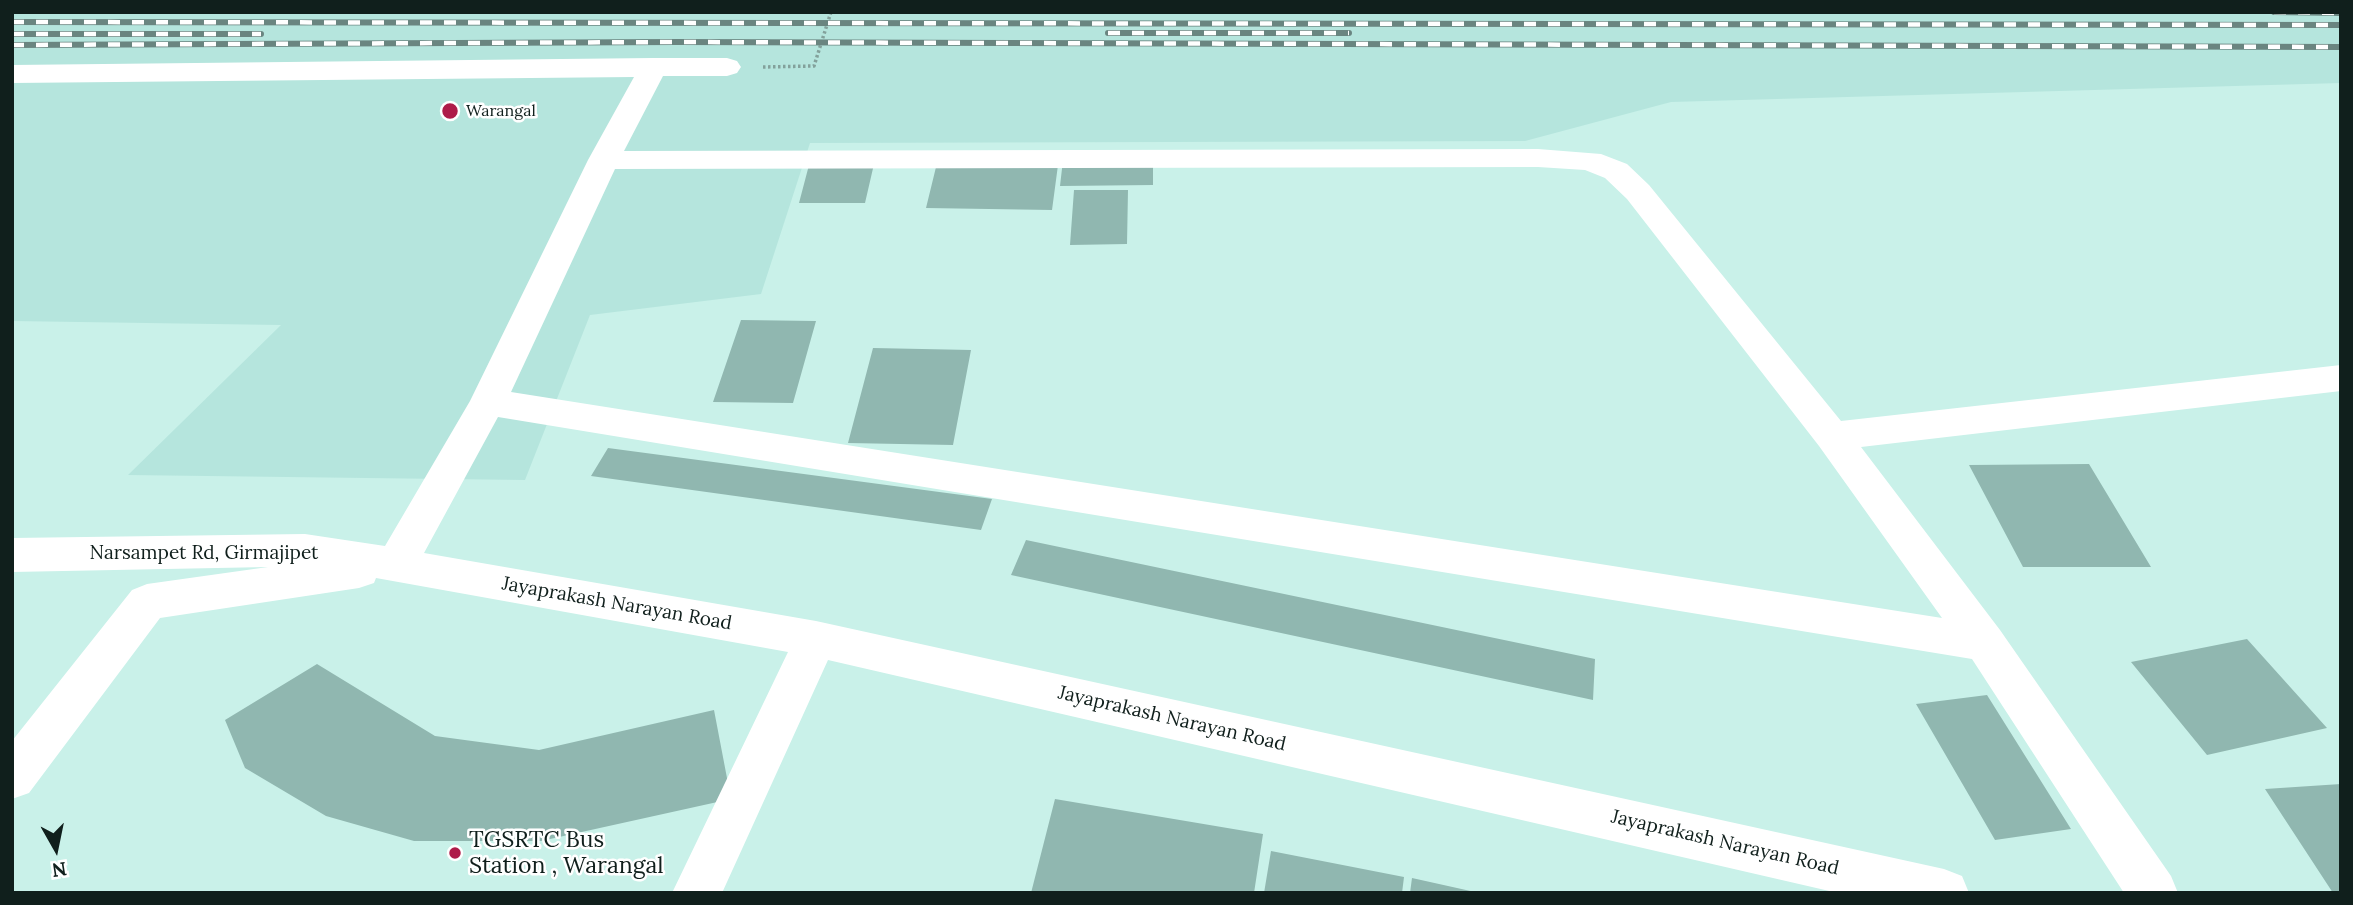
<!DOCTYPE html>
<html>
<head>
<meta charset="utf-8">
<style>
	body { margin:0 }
	#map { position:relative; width:2353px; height:905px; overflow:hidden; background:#c9f1e9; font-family:Lora,serif }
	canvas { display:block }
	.frame { position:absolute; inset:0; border:14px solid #101f1c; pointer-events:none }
	.north { position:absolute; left:21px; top:814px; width:70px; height:70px; -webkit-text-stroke:5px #fff; paint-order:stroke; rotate:171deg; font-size:19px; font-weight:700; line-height:28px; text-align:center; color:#101f1c }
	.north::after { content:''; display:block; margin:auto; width:24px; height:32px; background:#101f1c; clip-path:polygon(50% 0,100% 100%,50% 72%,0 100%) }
</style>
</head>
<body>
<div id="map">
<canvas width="2353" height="905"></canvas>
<div class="frame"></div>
<div class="north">N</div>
</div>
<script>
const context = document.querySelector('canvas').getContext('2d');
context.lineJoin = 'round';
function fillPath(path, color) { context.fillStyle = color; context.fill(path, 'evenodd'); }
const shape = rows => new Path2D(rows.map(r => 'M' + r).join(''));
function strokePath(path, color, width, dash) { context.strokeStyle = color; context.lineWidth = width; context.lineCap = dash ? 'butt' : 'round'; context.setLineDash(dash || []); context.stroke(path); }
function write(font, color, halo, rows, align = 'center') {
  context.font = font + ' Lora,serif'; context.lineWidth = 5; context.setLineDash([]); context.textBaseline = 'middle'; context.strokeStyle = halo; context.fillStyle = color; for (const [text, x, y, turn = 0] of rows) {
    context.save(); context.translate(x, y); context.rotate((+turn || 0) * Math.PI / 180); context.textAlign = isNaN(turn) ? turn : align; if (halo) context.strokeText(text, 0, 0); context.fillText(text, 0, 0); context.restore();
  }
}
fillPath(shape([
	[12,12,2341,12,2341,83,1671,102,1525,141,810,143,761,294,590,315,525,480,128,475,281,325,12,321]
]), '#b5e5dd');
fillPath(shape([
	[1063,160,1153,160,1153,185,1060,186],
	[937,163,1058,165,1052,210,926,208],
	[874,164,865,203,799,203,809,165],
	[1074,190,1128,190,1127,244,1070,245],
	[741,320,816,321,793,403,713,402],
	[873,348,971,350,953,445,848,443],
	[608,448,992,499,981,530,591,476],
	[2089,464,2151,567,2023,567,1969,465],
	[1026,540,1595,659,1593,700,1011,575],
	[2247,639,2327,728,2207,755,2131,662],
	[317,664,435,736,539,750,714,710,731,799,541,841,414,841,326,816,245,768,225,720],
	[1987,695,2071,829,1995,840,1916,704],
	[2341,784,2341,893,2333,893,2265,789],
	[1055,799,1263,834,1254,893,1031,893],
	[1271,851,1404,877,1402,893,1264,893],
	[1412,878,1475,892,1475,893,1410,893]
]), '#90b7b0');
strokePath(shape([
	[763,67,814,66,831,12]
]), '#83a19b', 3.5, [2.5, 2.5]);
fillPath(shape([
	[653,58,727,58,737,61,741,67,737,73,727,76,663,76,624,151,1538,149,1601,154,1627,164,1649,185,1841,421,2341,365,2341,391,1861,447,2000,630,2171,876,2178,893,2124,893,1972,659,498,417,424,553,816,621,1944,869,1962,876,1969,893,1838,893,828,660,722,893,672,893,788,652,376,578,374,583,359,588,160,618,29,793,12,799,12,741,132,590,147,584,268,567,12,572,12,538,305,534,385,546,470,401,588,160,634,77,12,83,12,65,653,58],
	[1538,167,1585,170,1605,178,1627,199,1819,446,1942,618,511,392,615,169,1538,167]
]), '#fff');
const rail = shape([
	[2274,12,2341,13],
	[12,22,2341,25],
	[1108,33,1349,33],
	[12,34,261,34],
	[12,45,677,42,2341,47]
]);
strokePath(rail, '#6a8580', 6);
strokePath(rail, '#fff', 4.5, [12]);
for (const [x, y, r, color] of [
	[450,111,9,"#ae1b49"],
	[455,853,7,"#ae1b49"]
]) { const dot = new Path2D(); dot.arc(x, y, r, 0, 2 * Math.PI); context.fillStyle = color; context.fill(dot); strokePath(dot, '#fff', 2.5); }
write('16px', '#101f1c', '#fff', [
	["Warangal",466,111]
], 'left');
write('19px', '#101f1c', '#fff', [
	["Narsampet Rd, Girmajipet",204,554],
	["Jayaprakash Narayan Road",617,604,10],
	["Jayaprakash Narayan Road",1172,719,13],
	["Jayaprakash Narayan Road",1725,843,13]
]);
write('23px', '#101f1c', '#fff', [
	["TGSRTC Bus",469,840],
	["Station , Warangal",469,866]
], 'left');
</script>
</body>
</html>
